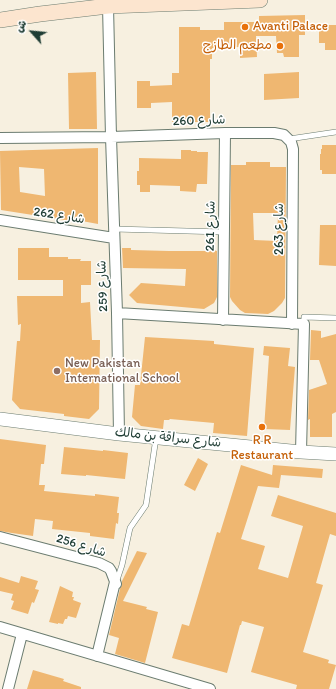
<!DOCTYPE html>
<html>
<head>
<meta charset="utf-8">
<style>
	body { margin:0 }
	#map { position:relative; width:336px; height:689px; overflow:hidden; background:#f7f0e0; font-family:Itim,"Playpen Sans Arabic",sans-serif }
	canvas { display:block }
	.north { position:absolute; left:12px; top:12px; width:40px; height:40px; -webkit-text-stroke:3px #fff; paint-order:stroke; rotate:297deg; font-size:11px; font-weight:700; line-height:16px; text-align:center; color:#1f3d34 }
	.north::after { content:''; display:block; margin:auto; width:14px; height:18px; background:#1f3d34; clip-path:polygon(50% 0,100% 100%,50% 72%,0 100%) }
</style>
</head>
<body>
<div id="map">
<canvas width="336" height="689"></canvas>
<div class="north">ش</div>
</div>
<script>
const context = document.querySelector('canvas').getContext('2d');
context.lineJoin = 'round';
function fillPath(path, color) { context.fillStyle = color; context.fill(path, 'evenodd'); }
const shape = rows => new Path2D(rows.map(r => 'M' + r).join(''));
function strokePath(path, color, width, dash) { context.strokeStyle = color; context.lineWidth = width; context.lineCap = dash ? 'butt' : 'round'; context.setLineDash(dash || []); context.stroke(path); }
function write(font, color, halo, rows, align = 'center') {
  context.font = font + ' Itim,"Playpen Sans Arabic",sans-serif'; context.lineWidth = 3; context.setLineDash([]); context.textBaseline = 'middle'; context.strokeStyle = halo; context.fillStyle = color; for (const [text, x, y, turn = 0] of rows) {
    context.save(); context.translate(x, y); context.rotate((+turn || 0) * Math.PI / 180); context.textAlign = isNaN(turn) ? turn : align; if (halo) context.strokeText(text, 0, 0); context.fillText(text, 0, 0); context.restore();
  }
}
fillPath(shape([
	[305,15,305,35,299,35,299,57,284,57,283,53,277,53,276,36,256,36,257,57,240,58,240,47,212,48,212,59,210,59,210,122,172,122,172,102,151,103,151,108,137,108,137,81,150,81,150,86,172,85,172,73,179,73,179,27,200,27,200,30,224,30,224,22,259,22,259,16],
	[326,25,336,25,336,50,325,50,325,43,319,43,319,28,325,28],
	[96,72,97,129,69,129,68,73],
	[299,72,299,98,264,100,264,74],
	[322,145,336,145,336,174,322,174,322,170,320,170,320,154,321,154,321,149,322,149],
	[98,148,98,224,71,219,71,221,1,210,0,151],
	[19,167,44,169,45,196,20,192],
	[181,150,191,150,191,151,197,151,197,152,208,152,207,184,197,184,196,192,180,191,180,186,150,185,150,192,140,192,140,185,137,185,137,171,139,171,139,158,181,159],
	[246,162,270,162,270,167,286,167,285,298,282,303,274,311,268,314,245,313,240,310,232,301,230,297,231,165,246,165],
	[253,213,278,213,277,241,254,240],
	[320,225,336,225,336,266,319,265],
	[18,248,49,248,49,257,68,257,68,259,81,259,80,261,91,261,91,285,81,285,81,303,90,302,92,340,100,340,99,409,89,419,64,416,64,414,20,409,12,400,17,341,20,341,21,324,18,325,17,296,63,296,63,280,18,280],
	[122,248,131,248,131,250,169,251,214,251,214,250,217,251,217,297,214,303,204,309,137,303,129,295,141,283,185,286,186,269,123,268],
	[311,330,321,331,321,338,336,334,336,412,332,414,332,437,310,437,310,419,308,420,309,390,327,384,319,360,310,360],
	[145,337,214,341,214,344,254,348,247,436,213,433,214,423,170,419,169,420,164,420,163,429,141,426,132,417,135,385,140,385],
	[264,346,290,348,288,366,295,367,290,430,264,429,269,356,263,355],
	[0,439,46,445,44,464,41,464,39,485,45,485,44,491,95,496,95,494,119,497,117,513,119,513,118,524,116,523,114,539,90,536,90,533,52,529,53,521,35,519,33,536,12,533,0,531],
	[64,447,103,451,103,450,128,453,125,479,86,475,86,476,61,474],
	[198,458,208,464,195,491,184,485],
	[241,465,272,475,273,465,323,469,322,478,281,475,279,488,258,486,241,539,265,546,258,569,288,578,303,526,271,516,278,495,336,513,336,536,330,534,316,583,323,585,303,652,329,660,328,663,336,665,329,689,296,689,297,685,251,672,264,627,242,621,241,625,240,625,227,673,172,658,182,624,189,626,217,532,220,533],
	[137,551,147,553,123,601,147,607,146,609,158,612,145,663,115,654,119,638,109,635,120,589,122,585,122,581],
	[21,576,38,581,35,589,39,590,34,603,32,602,28,614,11,609,14,601,11,600,13,594,0,591,0,577,19,583],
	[60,586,73,592,72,597,74,597,73,600,81,603,76,618,68,616,67,619,65,619,63,624,58,623,58,624,49,622],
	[33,670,64,679,63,681,81,687,81,689,27,689]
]), '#efb771');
const service = shape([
	[289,139,336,132],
	[114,229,224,232],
	[304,324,304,317,336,318],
	[116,583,122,565,130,528,146,505,156,438]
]);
const minor = shape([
	[108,6,111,137,117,313,119,434],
	[0,138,111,137,225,133,274,133,284,135,291,142,293,149,292,324],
	[0,220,114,238],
	[117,313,304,324,301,452],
	[223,320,225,133],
	[0,537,99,563,109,568,111,571,116,584,115,582,97,656],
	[0,627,210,689],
	[8,689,22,634]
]);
const tertiary = shape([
	[0,419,119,434,301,452,336,454]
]);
const secondary = shape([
	[0,20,40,14,108,6,260,0]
]);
strokePath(service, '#6b7c70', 6);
strokePath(minor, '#6b7c70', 12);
strokePath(tertiary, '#6b7c70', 14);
strokePath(secondary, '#6b7c70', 16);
strokePath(service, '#fff', 5);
strokePath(minor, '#fff', 10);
strokePath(tertiary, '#fff', 13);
strokePath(secondary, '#fce5cf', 15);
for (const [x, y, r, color] of [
	[245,27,4,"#e8710a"],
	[280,46,4,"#e8710a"],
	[57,371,4,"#8d6e63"],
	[262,427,4,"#e8710a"]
]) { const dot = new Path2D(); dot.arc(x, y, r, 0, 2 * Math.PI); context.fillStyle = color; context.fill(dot); strokePath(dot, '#fff', 1.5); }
write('13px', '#c56008', '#fff', [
	["Avanti Palace",253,27],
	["مطعم الطازج",272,46,"right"],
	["R R",262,441,"center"],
	["Restaurant",262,456,"center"]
], 'left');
write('13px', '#1f3d34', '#fff', [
	["شارع 260",199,121,-2],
	["شارع 262",59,216,9],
	["شارع 261",211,226,-89],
	["شارع 263",280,229,-90],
	["شارع 259",103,286,-92],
	["شارع سراقة بن مالك",168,438,6],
	["شارع 256",81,546,17]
]);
write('13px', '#785e54', '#fff', [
	["New Pakistan",65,364],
	["International School",65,379]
], 'left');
</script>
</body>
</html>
